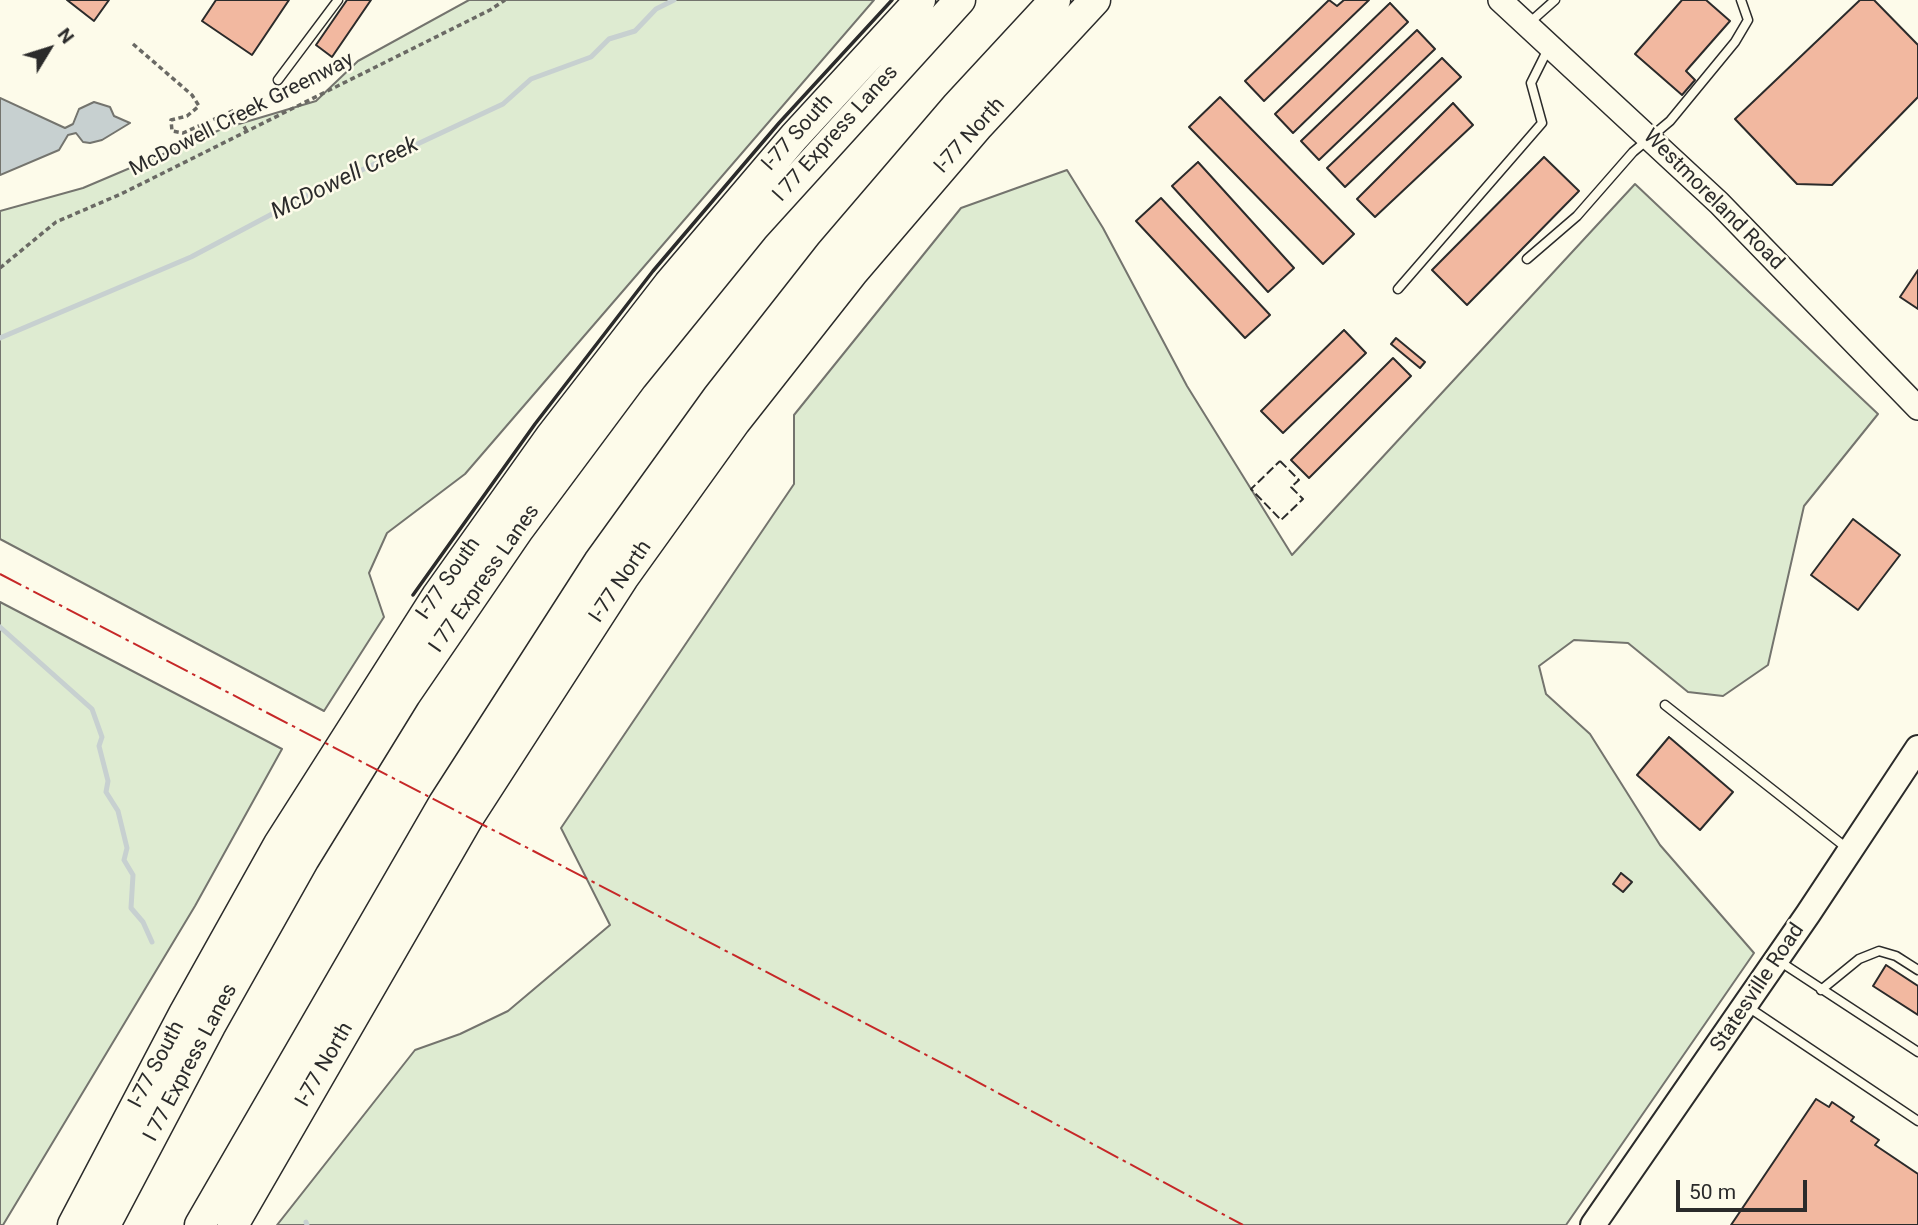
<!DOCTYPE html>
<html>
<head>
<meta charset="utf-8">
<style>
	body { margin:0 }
	#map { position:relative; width:1918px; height:1225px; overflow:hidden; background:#fdfbea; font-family:Roboto,sans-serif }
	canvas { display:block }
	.north { position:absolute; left:14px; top:14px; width:70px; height:70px; -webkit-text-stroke:5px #fdfbea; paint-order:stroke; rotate:52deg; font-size:19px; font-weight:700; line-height:28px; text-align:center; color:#2b2b2b }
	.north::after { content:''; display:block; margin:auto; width:24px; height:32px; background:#2b2b2b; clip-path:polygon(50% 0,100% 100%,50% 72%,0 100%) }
	.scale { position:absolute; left:1676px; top:1180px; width:131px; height:32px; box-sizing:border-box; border:4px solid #2b2b2b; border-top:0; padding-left:9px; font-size:21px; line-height:24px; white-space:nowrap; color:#2b2b2b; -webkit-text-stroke:5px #fdfbea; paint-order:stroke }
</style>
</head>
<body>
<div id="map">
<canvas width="1918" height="1225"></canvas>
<div class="north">N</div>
<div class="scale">50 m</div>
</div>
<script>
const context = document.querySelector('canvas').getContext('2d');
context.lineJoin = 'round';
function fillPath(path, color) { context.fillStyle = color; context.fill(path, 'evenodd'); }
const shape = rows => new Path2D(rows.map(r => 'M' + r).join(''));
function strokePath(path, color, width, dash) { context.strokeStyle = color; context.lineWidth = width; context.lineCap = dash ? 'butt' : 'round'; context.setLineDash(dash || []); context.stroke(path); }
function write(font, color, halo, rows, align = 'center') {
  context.font = font + ' Roboto,sans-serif'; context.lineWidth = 5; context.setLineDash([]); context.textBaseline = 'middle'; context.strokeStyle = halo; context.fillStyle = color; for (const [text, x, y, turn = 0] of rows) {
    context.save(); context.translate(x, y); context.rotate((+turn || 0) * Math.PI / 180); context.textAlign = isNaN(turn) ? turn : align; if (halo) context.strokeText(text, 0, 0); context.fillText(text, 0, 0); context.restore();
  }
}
const green = shape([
	[469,0,874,0,465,474,387,533,369,573,384,617,324,711,0,539,0,211,83,188,222,129,316,101,358,61,469,0],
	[1067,170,1103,228,1187,386,1292,555,1635,184,1878,414,1804,506,1768,665,1723,696,1688,692,1628,643,1574,640,1539,666,1546,694,1590,734,1660,845,1754,953,1566,1225,277,1225,415,1050,460,1034,508,1011,610,925,561,828,794,484,794,415,961,208,1067,170],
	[0,602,282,749,195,906,3,1225,0,1225,0,602]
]);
fillPath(green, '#deebd1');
strokePath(green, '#74746e', 2);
const water = shape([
	[0,98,65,128,73,124,79,109,94,102,110,107,114,116,130,123,102,140,90,143,83,142,76,133,68,135,59,150,0,175,0,98]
]);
fillPath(water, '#c7d0d0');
strokePath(water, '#74746e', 2);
strokePath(shape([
	[0,338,191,257,306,196,503,104,531,79,591,57,609,39,635,31,656,9,674,0],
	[0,627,92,709,102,737,99,746,108,781,106,792,118,811,127,848,124,860,133,875,131,908,143,922,152,942],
	[306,1222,307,1225]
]), '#c7d0d0', 5);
const building = shape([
	[67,0,109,0,94,21,67,0],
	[216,0,289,0,252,55,202,21,216,0],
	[347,0,371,0,332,57,316,45,347,0],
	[1329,0,1337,6,1344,0,1369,0,1264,101,1245,81,1329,0],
	[1682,0,1706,0,1730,21,1686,71,1695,80,1682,95,1635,54,1682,0],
	[1860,0,1874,0,1918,45,1918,97,1832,185,1797,184,1735,119,1860,0],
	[1390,3,1408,22,1293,133,1275,114,1390,3],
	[1417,30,1435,49,1319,160,1301,141,1417,30],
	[1442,58,1461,77,1345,187,1327,168,1442,58],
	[1220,97,1354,234,1323,264,1189,127,1220,97],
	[1453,103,1473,125,1375,217,1357,199,1453,103],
	[1544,157,1579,191,1467,305,1432,270,1544,157],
	[1198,162,1294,268,1268,292,1172,186,1198,162],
	[1161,198,1270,315,1245,338,1136,221,1161,198],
	[1918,270,1918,309,1900,297,1918,270],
	[1344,330,1366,353,1283,433,1261,411,1344,330],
	[1396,338,1425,362,1420,368,1391,344,1396,338],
	[1393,358,1411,376,1309,478,1291,460,1393,358],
	[1853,519,1900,555,1858,610,1811,575,1853,519],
	[1669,737,1733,792,1700,830,1637,775,1669,737],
	[1621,873,1632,882,1623,892,1613,884,1621,873],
	[1886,965,1918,986,1918,1015,1873,986,1886,965],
	[1816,1099,1829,1107,1832,1102,1854,1117,1851,1121,1879,1140,1875,1145,1918,1174,1918,1225,1731,1225,1816,1099]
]);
fillPath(building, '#f2b8a0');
strokePath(building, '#2b2b2b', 2);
const lane = shape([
	[1528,24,1555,0],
	[278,80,338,0],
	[1527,259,1577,216,1633,152,1670,121,1735,42,1748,20,1741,0],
	[1398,289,1542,123,1531,83,1549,47],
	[1665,705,1848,849],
	[1779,961,1918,1052],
	[1821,990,1859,959,1879,951,1896,956,1918,970],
	[1748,1007,1918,1121]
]);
const secondary = shape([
	[1500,0,1719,203,1918,408]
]);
const primary = shape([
	[1593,1225,1808,914,1918,748]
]);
const highway = shape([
	[73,1225,185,1012,279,844,437,596,551,436,669,284,794,137,920,0],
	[105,1225,210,1026,304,859,405,695,518,530,632,377,753,228,960,0],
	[200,1225,444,803,599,562,718,397,831,253,956,107,1055,0],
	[233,1225,468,818,623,578,735,422,853,272,978,126,1095,0]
]);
strokePath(lane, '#2b2b2b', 11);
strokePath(secondary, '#2b2b2b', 26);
strokePath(primary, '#2b2b2b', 28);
strokePath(highway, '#2b2b2b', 33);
strokePath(shape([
	[133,44,192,95,199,106,187,116,171,120,172,131,183,133,235,110,246,130],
	[0,268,56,222,121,194,490,10,505,0]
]), '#6a6964', 3.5, [5, 3.5]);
strokePath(lane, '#fdfbea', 8);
strokePath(secondary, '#fdfbea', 23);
strokePath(primary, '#fdfbea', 24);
strokePath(highway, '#fdfbea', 30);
strokePath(shape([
	[1280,461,1299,480,1291,487,1303,499,1281,520,1251,489,1280,461]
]), '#2b2b2b', 2, [9, 3.5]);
strokePath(shape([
	[413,595,535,424,653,271,779,123,892,0]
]), '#2b2b2b', 3.5);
strokePath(shape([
	[0,574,961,1073,1243,1225]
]), '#c62828', 2, [24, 5, 3.5, 5]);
write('21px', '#2b2b2b', '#fdfbea', [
	["McDowell Creek Greenway",242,115,-27],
	["I-77 South",798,133,-48],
	["I 77 Express Lanes",836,134,-48],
	["I-77 North",970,136,-48],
	["Westmoreland Road",1713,200,45],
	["I-77 South",449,579,-55],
	["I 77 Express Lanes",485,579,-55],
	["I-77 North",621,582,-56],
	["Statesville Road",1758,988,-56],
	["I 77 Express Lanes",191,1063,-62],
	["I-77 South",157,1065,-62],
	["I-77 North",325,1065,-60]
]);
write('italic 23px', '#2b2b2b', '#fdfbea', [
	["McDowell Creek",345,179,-26]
]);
</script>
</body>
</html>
